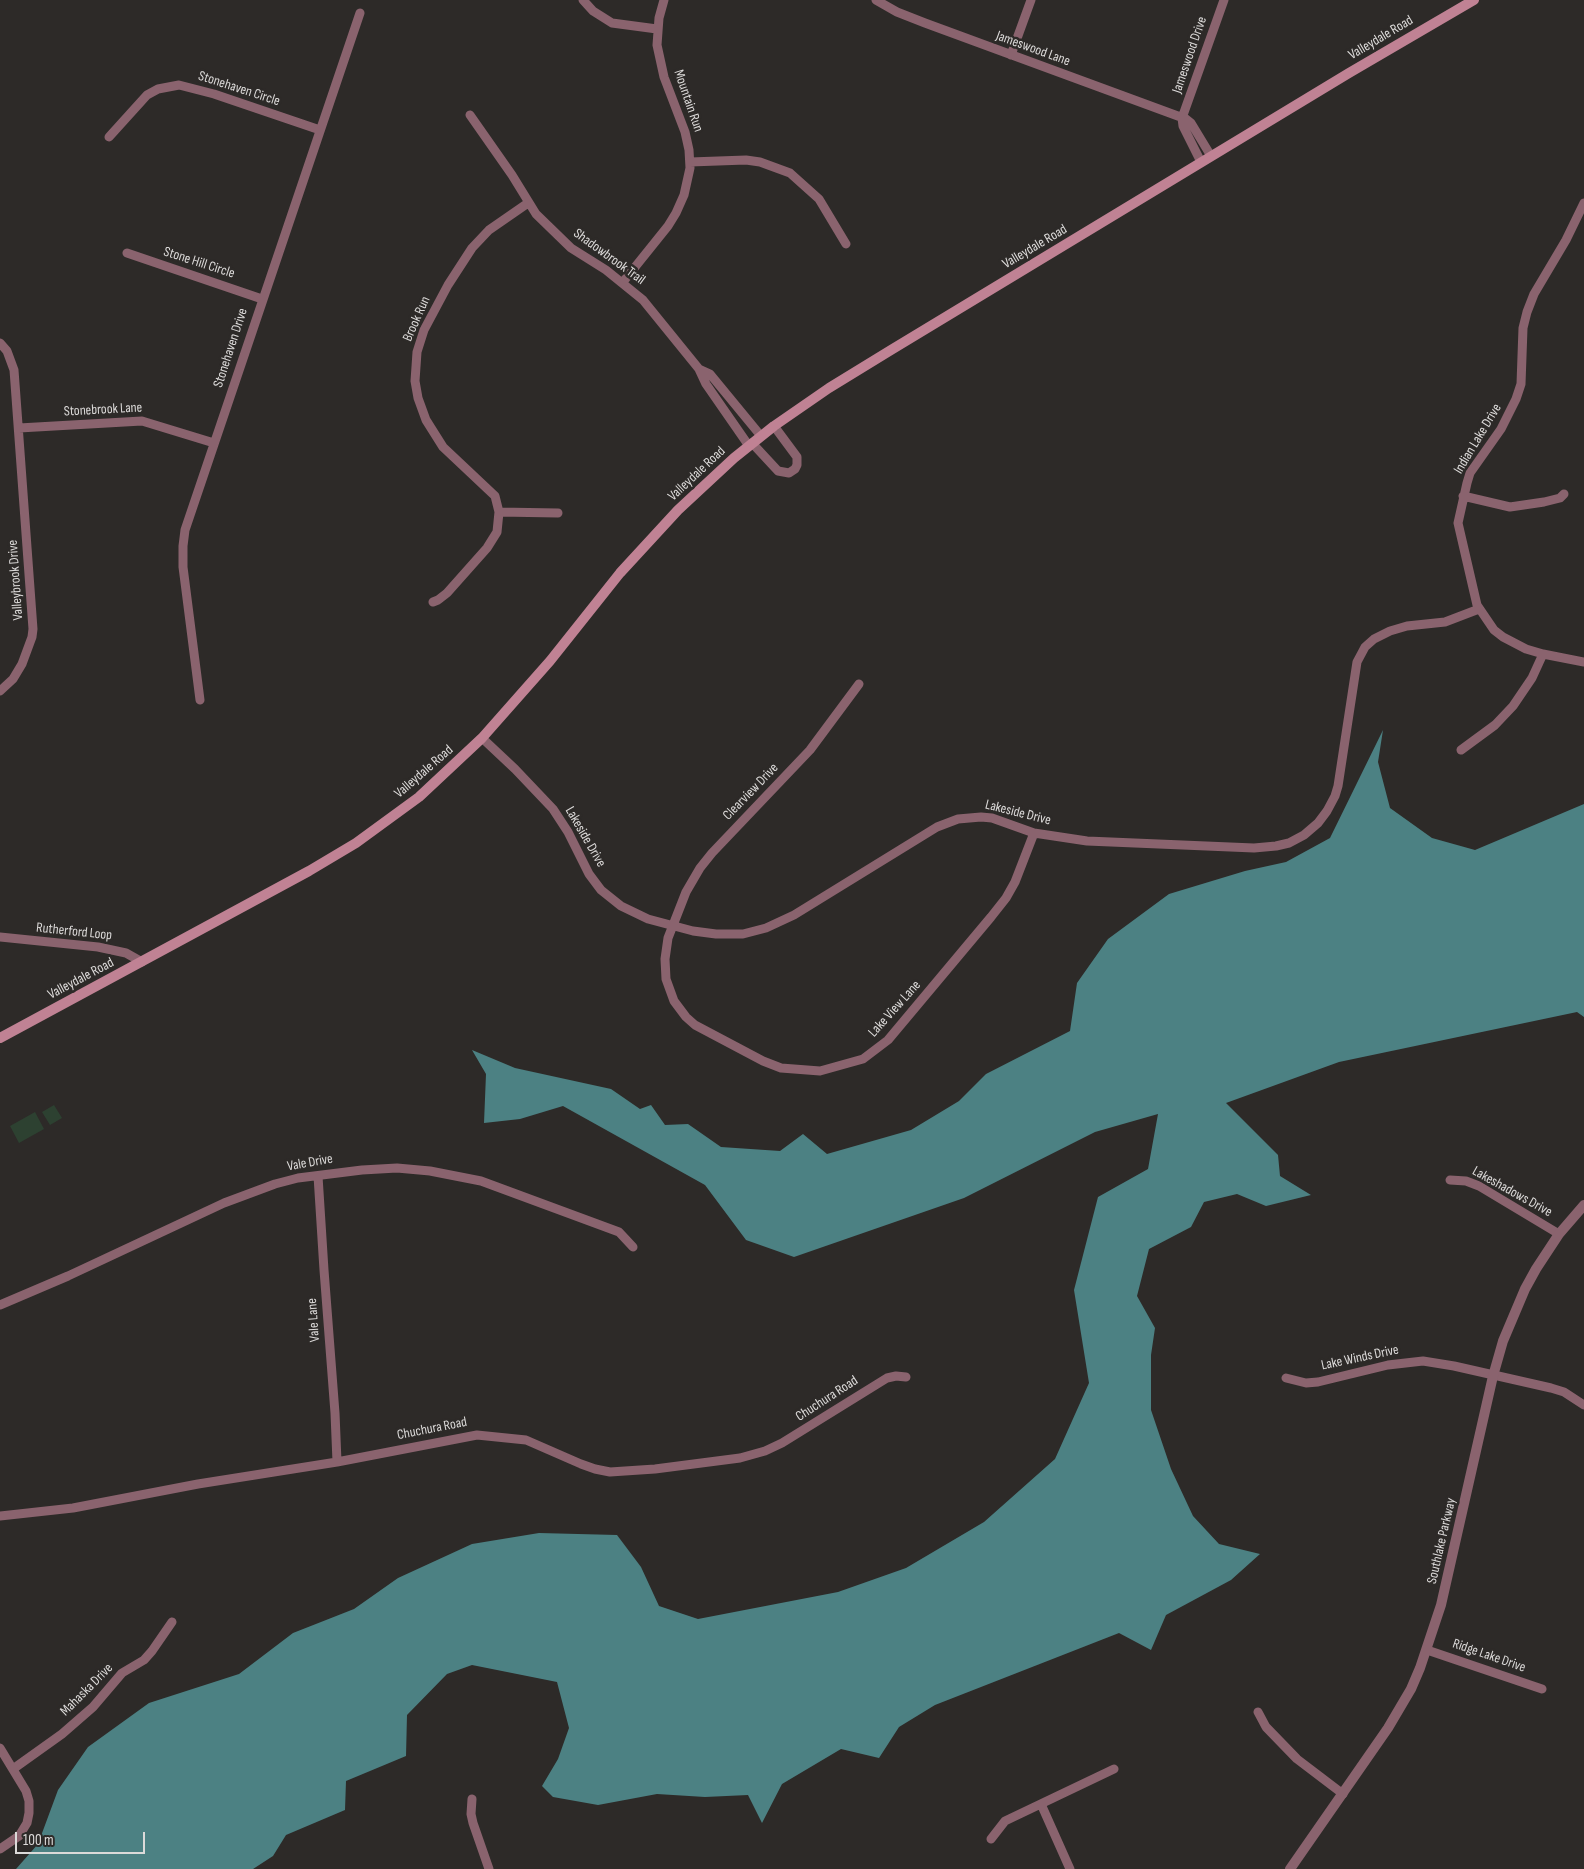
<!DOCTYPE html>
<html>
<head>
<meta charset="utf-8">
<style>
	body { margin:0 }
	#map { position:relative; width:1584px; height:1869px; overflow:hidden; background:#2d2a28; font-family:"Sofia Sans Condensed",sans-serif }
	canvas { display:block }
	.scale { position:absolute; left:15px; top:1832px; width:130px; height:22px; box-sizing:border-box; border:2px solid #dcdad9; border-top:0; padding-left:6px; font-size:15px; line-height:18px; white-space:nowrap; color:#dcdad9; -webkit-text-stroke:4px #2d2a28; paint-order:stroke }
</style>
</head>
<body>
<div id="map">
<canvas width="1584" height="1869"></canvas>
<div class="scale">100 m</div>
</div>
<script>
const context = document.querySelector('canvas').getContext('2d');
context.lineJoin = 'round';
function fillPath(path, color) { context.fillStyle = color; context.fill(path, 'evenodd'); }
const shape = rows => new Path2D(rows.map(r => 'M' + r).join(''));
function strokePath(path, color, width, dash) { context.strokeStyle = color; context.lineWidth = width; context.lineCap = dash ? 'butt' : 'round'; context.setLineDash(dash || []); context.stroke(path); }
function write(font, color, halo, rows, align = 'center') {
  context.font = font + ' "Sofia Sans Condensed",sans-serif'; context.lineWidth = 5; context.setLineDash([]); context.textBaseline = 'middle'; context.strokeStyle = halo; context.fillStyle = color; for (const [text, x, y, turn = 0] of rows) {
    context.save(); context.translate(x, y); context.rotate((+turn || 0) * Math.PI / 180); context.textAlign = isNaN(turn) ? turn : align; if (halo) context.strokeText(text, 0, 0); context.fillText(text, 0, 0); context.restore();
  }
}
fillPath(shape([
	[54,1105,62,1118,50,1125,42,1112],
	[35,1112,44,1129,19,1143,10,1126]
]), '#2d4131');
fillPath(shape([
	[1383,730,1378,762,1390,808,1432,838,1475,850,1584,804,1584,1017,1577,1012,1339,1062,1226,1103,1278,1155,1280,1176,1311,1195,1266,1206,1237,1194,1204,1202,1191,1227,1149,1249,1137,1296,1155,1328,1151,1355,1151,1410,1171,1469,1193,1516,1219,1544,1260,1554,1231,1580,1166,1615,1151,1650,1119,1633,935,1705,899,1727,879,1758,841,1749,782,1784,762,1823,748,1795,705,1797,657,1794,598,1805,553,1797,542,1786,558,1759,569,1728,557,1682,472,1665,447,1674,407,1715,406,1756,346,1781,345,1810,286,1835,273,1856,253,1869,16,1869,38,1844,58,1790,88,1747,149,1703,239,1674,293,1633,354,1609,398,1578,472,1544,539,1533,617,1535,641,1567,659,1606,698,1619,838,1592,906,1568,984,1522,1055,1459,1089,1383,1074,1290,1098,1197,1148,1169,1158,1114,1095,1132,964,1198,794,1257,746,1240,705,1185,563,1106,520,1119,484,1123,486,1074,472,1050,515,1068,611,1089,640,1109,651,1105,665,1125,688,1124,721,1147,780,1151,803,1134,827,1154,911,1130,959,1101,986,1074,1070,1031,1077,983,1108,939,1169,894,1245,871,1286,862,1330,838]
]), '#4c8183');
strokePath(shape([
	[583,0,593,11,612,23,657,29],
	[876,0,897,12,925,23,1186,119,1191,123,1211,156],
	[1011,55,1031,0],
	[470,115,512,175,536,214,571,248,606,270,643,300,699,369,706,384,749,446],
	[109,137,147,95,158,89,179,85,214,94,320,130],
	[690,162,746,160,760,162,790,173,819,199,846,244],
	[1201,162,1183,126,1182,118,1224,0],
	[1584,203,1566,240,1534,294,1527,312,1523,328,1521,384,1516,399,1501,429,1470,473,1467,483,1458,523,1477,605,1494,630,1503,637,1526,649,1543,654,1584,662],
	[127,253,262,299],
	[623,282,668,226,676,213,684,195,690,168,689,150,685,132,664,77,657,45,659,18,664,0],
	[0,343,7,351,14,370,33,629,32,637,22,664,13,679,0,691],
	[699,369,710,374,761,436],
	[19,428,142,421,214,443],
	[752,443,778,471,789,473,795,469,797,465,797,457,774,426],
	[1463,496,1510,507,1544,502,1560,498,1564,494],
	[499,512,558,513],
	[433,602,438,600,447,593,487,548,497,532,499,512,495,496,443,447,426,420,418,398,415,381,417,352,424,330,448,285,472,248,489,230,528,203],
	[859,684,810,750,712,853,700,868,686,892,668,938,665,959,666,979,674,1001,686,1017,695,1025,763,1061,781,1068,820,1071,863,1059,888,1040,991,917,1006,898,1015,882,1034,833],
	[200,700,183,567,183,546,185,530,360,13],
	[482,738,515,769,553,809,568,832,589,874,601,890,621,906,648,919,693,931,716,934,743,934,766,928,794,915,937,827,958,819,981,817,992,818,1034,833,1087,841,1254,848,1276,846,1289,843,1304,835,1318,823,1327,811,1335,796,1338,786,1357,662,1365,647,1374,639,1390,631,1407,626,1445,622,1479,609],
	[1461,750,1495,725,1513,706,1532,678,1543,654],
	[0,937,98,947,126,953,142,962],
	[318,1176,324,1270,335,1413,337,1462],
	[1450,1180,1466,1181,1479,1186,1559,1234],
	[0,1305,68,1276,224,1203,275,1184,298,1178,362,1170,397,1168,430,1171,481,1181,619,1232,633,1247],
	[1286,1378,1306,1383,1318,1382,1388,1365,1423,1361,1454,1366,1551,1388,1564,1392,1584,1405],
	[0,1516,73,1508,198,1484,337,1462,477,1435,526,1440,581,1464,595,1469,610,1472,655,1469,740,1458,765,1451,782,1443,887,1378,896,1376,906,1377],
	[1427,1650,1542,1689],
	[1258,1712,1266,1727,1297,1759,1343,1794],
	[0,1748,26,1791,29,1801,29,1813,27,1823,19,1836,0,1849],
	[13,1769,62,1734,93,1707,122,1673,144,1660,152,1651,172,1622],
	[472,1799,471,1814,473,1823,489,1869],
	[1041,1804,1070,1869],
	[991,1839,1005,1821,1114,1769]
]), '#8a636e', 9);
strokePath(shape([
	[1290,1869,1388,1728,1411,1689,1420,1668,1441,1605,1493,1376,1503,1341,1525,1289,1536,1269,1559,1234,1584,1205]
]), '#8a636e', 10);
strokePath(shape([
	[0,1038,309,871,356,843,419,797,482,738,550,661,620,573,678,510,734,458,774,426,829,388,891,350,1349,73,1474,0]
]), '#c08294', 10);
write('14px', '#dcdad9', '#2d2a28', [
	["Valleydale Road",1381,38,-31],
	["Jameswood Lane",1033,49,20],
	["Jameswood Drive",1190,55,-71],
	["Stonehaven Circle",239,89,18],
	["Mountain Run",688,101,71],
	["Valleydale Road",1035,247,-31],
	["Shadowbrook Trail",609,257,36],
	["Stone Hill Circle",199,263,18],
	["Brook Run",417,319,-66],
	["Stonehaven Drive",231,348,-72],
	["Stonebrook Lane",103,410,-3],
	["Indian Lake Drive",1478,439,-59],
	["Valleydale Road",697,474,-43],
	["Valleybrook Drive",16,580,-94],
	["Valleydale Road",424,772,-41],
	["Clearview Drive",751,792,-46],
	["Lakeside Drive",1018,813,14],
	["Lakeside Drive",585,837,60],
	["Rutherford Loop",74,932,6],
	["Valleydale Road",81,979,-28],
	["Lake View Lane",895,1009,-48],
	["Vale Drive",310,1163,-10],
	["Lakeshadows Drive",1512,1192,29],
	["Vale Lane",314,1320,-94],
	["Lake Winds Drive",1360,1358,-12],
	["Chuchura Road",827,1399,-33],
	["Chuchura Road",432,1429,-11],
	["Southlake Parkway",1442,1541,-77],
	["Ridge Lake Drive",1489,1656,19],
	["Mahaska Drive",87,1690,-45]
]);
</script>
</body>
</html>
